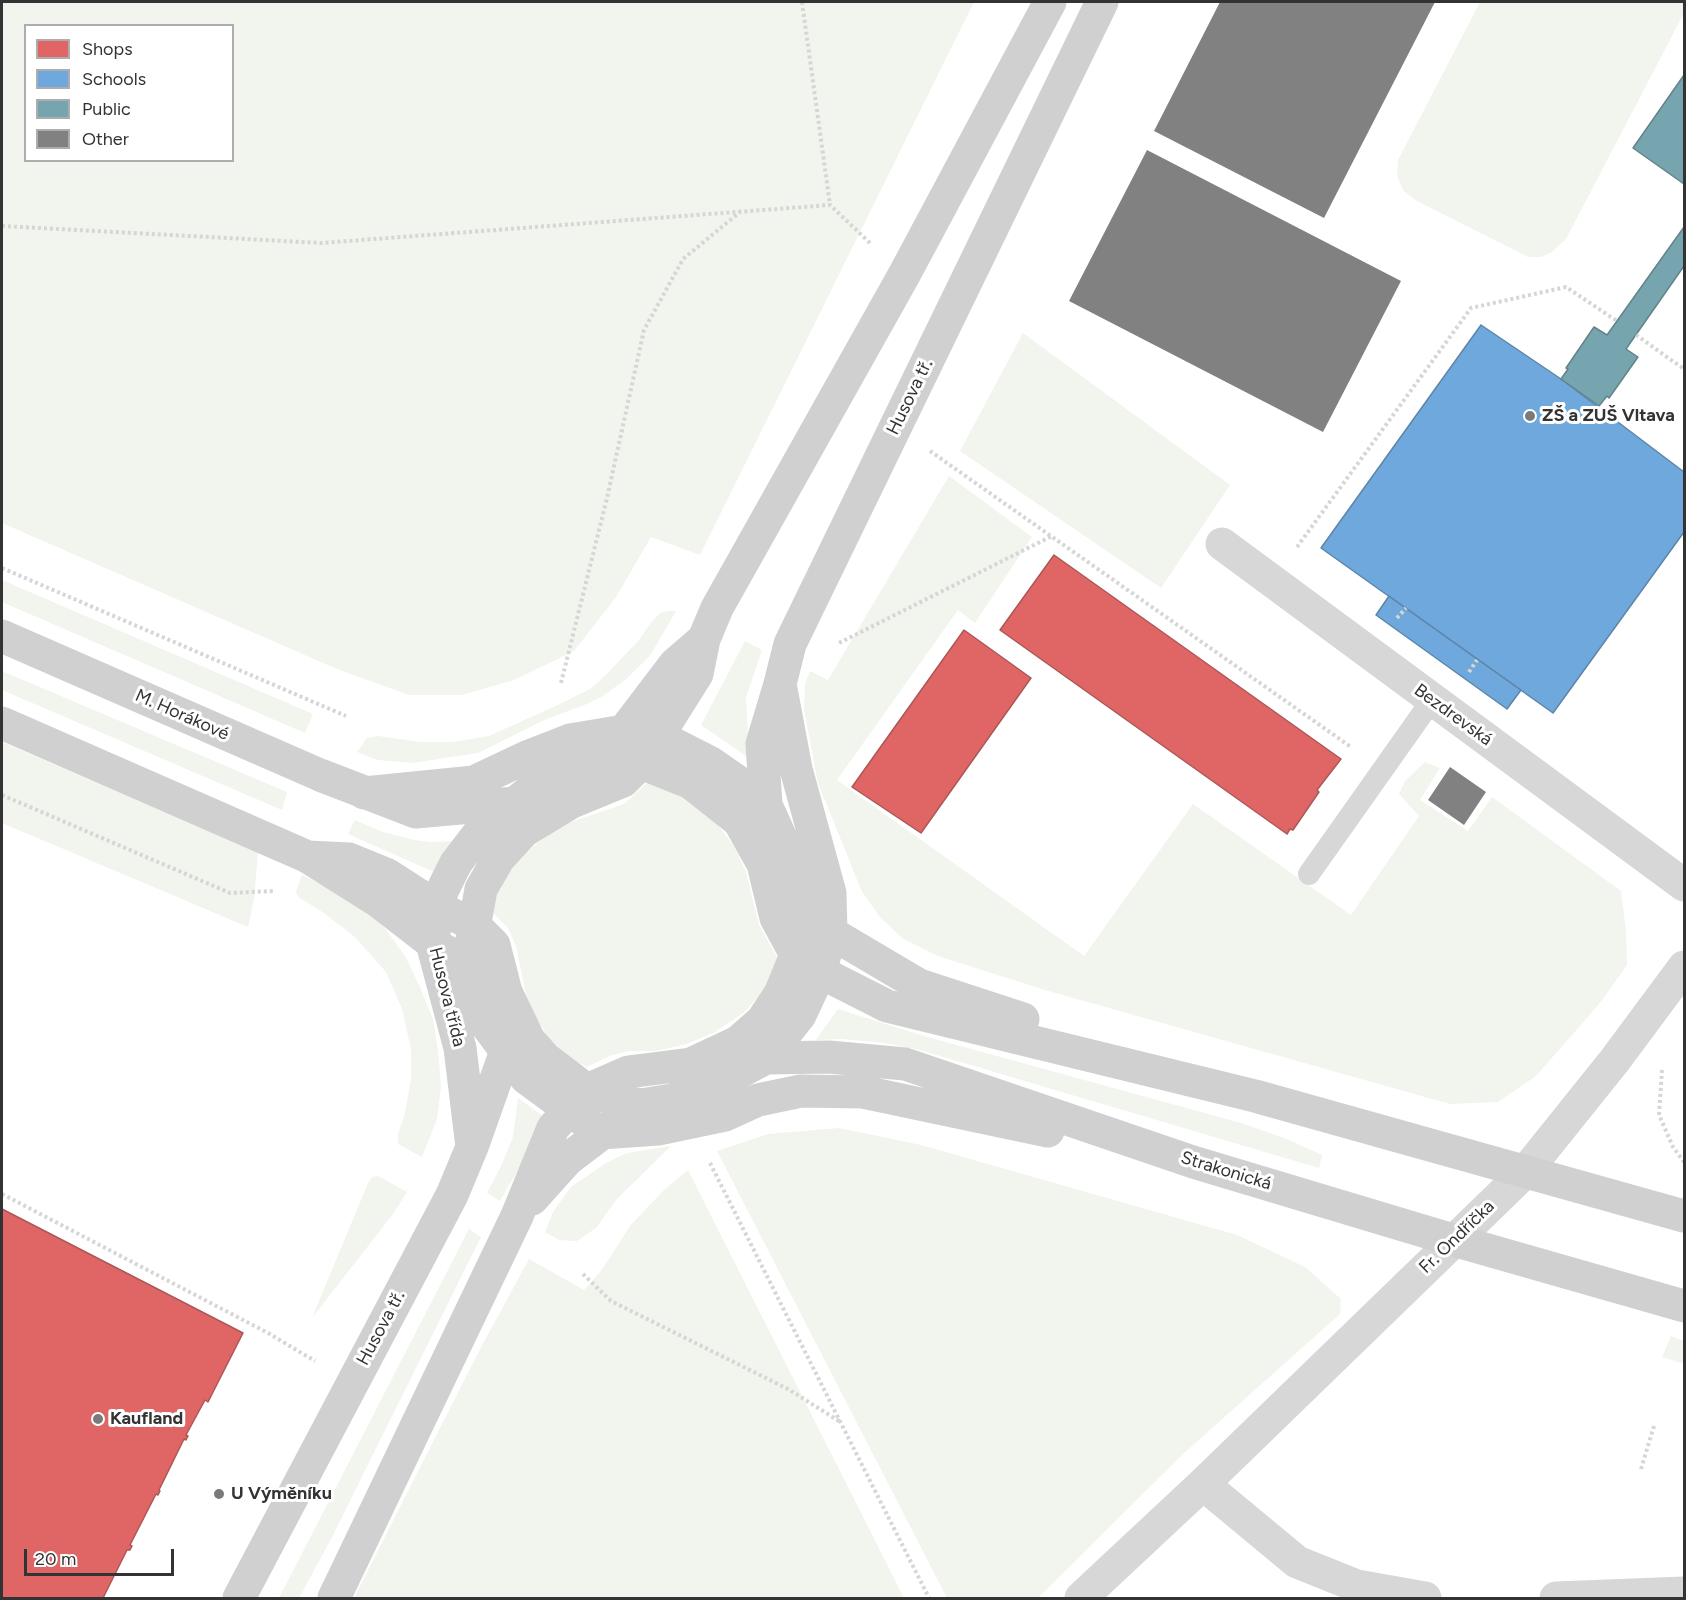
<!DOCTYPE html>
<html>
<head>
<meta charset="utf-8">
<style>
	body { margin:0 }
	#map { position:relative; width:1686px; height:1600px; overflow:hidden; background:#fff; font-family:Figtree,sans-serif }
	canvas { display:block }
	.frame { position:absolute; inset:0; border:3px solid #333; pointer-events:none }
	.legend { position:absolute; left:24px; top:24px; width:210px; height:138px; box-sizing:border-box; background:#fff; border:2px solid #adadad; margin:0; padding:8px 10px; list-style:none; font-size:18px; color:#333 }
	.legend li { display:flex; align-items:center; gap:12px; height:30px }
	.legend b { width:30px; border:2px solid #adadad }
	.scale { position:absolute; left:24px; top:1549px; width:150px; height:27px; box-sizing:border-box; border:3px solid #333; border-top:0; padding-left:8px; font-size:18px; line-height:21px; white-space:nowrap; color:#333; -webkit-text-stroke:4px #fff; paint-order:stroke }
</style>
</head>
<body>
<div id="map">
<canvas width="1686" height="1600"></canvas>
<div class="frame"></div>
<ul class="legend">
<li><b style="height:16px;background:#e06666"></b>Shops</li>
<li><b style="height:16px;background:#6fa8dc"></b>Schools</li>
<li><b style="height:16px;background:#76a5af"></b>Public</li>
<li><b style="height:16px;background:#818181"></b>Other</li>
</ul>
<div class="scale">20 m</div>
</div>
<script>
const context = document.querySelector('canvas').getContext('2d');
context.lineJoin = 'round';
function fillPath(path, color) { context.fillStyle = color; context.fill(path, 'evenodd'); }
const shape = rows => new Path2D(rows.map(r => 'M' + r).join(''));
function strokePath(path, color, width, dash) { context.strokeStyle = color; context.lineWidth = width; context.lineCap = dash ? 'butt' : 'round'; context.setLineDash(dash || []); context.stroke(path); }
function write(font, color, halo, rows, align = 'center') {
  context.font = font + ' Figtree,sans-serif'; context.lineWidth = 6; context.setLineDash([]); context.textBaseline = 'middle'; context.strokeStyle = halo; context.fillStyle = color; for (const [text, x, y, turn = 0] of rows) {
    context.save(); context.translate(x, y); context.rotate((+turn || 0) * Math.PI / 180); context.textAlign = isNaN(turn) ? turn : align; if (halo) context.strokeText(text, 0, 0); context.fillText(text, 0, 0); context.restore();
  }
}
fillPath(shape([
	[2,2,974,2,700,555,651,537,616,597,574,651,514,680,462,695,409,695,337,669,2,523],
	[26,26,232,26,232,160,26,160],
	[1480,2,1684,2,1684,13,1566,239,1552,252,1541,257,1528,257,1415,200,1403,190,1397,176,1398,160],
	[1023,333,1230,485,1161,588,960,451],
	[949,476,1032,537,975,623,958,610,837,780,1084,956,1193,804,1351,915,1419,816,1399,794,1405,781,1425,762,1440,768,1420,800,1468,831,1492,797,1621,891,1626,931,1627,965,1600,1003,1536,1076,1498,1102,1450,1104,1045,990,938,956,902,938,880,917,862,892,818,783,804,709,805,684,810,671,828,680],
	[2,580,313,714,305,733,2,602],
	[668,611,676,611,650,656,625,680,603,696,587,704,544,720,478,753,412,763,378,760,357,752,367,738,378,736,421,742,453,742,489,736,562,703,590,689,605,676,639,640,650,624,660,613],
	[745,641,762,650,746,697,749,758,701,725],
	[2,671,287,792,282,810,2,690],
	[2,742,258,852,254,899,248,927,2,823],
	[648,782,670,788,694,803,716,822,735,848,746,872,759,925,779,961,765,990,743,1013,715,1032,687,1044,655,1051,629,1051,609,1056,587,1067,567,1056,549,1038,535,1016,526,994,516,946,508,928,491,911,500,884,519,859,543,838,571,822,624,804],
	[355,820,383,832,414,840,430,842,453,841,434,872,348,834],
	[302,875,353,899,384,927,405,956,420,987,433,1019,438,1050,441,1086,437,1119,422,1157,398,1144,398,1134,404,1117,411,1080,411,1049,402,1009,386,972,355,937,321,911,298,897,296,891],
	[838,1009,924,1036,1241,1123,1287,1139,1322,1155,1319,1168,920,1050,885,1043,842,1039,816,1040],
	[518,1098,547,1119,500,1201,487,1193,501,1166,513,1137],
	[839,1128,921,1145,1237,1235,1305,1267,1341,1299,1340,1314,1183,1454,1038,1598,947,1598,717,1151,768,1134],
	[671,1146,616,1200,596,1228,577,1241,559,1240,545,1232,553,1212,571,1187,606,1163,627,1153],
	[688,1170,904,1598,354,1598,479,1351,529,1259,584,1290,601,1271,630,1226,662,1192],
	[378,1176,407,1192,393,1214,312,1318,368,1183,372,1177],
	[469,1229,481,1237,330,1541,299,1598,279,1598],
	[1671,1336,1684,1341,1684,1364,1662,1357]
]), '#f1f5ed');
const shops = shape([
	[1054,555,1341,759,1317,790,1319,792,1293,830,1290,829,1287,834,1000,630,1054,555],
	[964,630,1031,678,921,833,852,787,964,630],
	[2,1209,243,1333,208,1402,205,1400,186,1435,188,1436,186,1440,184,1439,159,1490,160,1491,158,1495,156,1494,130,1545,132,1546,130,1550,127,1550,103,1598,2,1598,2,1209]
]);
fillPath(shops, '#e06666');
strokePath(shops, '#ac5757', 1.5);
const schools = shape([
	[1481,325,1561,379,1684,472,1684,532,1553,713,1321,548,1481,325],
	[1389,596,1521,690,1507,709,1376,615,1389,596]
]);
fillPath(schools, '#6fa8dc');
strokePath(schools, '#5d85a9', 1.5);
const public = shape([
	[1684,75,1684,184,1633,148,1684,75],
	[1684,227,1684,266,1626,349,1638,357,1609,398,1607,396,1599,406,1561,379,1568,369,1566,368,1594,327,1607,335,1684,227]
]);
fillPath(public, '#76a5af');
strokePath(public, '#62838a', 1.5);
fillPath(shape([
	[1220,2,1435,2,1324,218,1154,131],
	[1147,150,1401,281,1323,432,1069,301],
	[1450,767,1486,792,1464,825,1428,800]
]), '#818181');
strokePath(shape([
	[802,2,830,205],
	[2,226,321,243,830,205,871,244],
	[1636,335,1684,369],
	[930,451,1351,747],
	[1297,547,1471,308,1566,287,1617,321],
	[2,568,346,716],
	[1397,618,1406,608],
	[839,643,1052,536],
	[1469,672,1477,660],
	[561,683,607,498,644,330,683,259,740,212],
	[2,795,230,893,273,891],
	[1662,1070,1659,1115,1673,1147,1684,1162],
	[710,1163,929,1598],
	[2,1194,268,1333,315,1361],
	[583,1274,611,1301,788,1389,839,1421],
	[1641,1469,1654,1426]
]), '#d6d6d6', 4, [3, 3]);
strokePath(shape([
	[1309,874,1432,700]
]), '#d7d7d7', 22);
strokePath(shape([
	[1222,544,1684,885],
	[1203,1484,1297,1562,1357,1586,1425,1598],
	[1081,1598,1203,1484,1526,1171,1615,1060,1684,967],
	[1556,1598,1684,1593]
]), '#d7d7d7', 33);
strokePath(shape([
	[2,636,320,775,416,812,515,803],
	[2,723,308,857,378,901,432,943,467,964,485,1023,526,1078,601,1133,658,1129,725,1115,758,1100,801,1091,863,1092,1048,1131],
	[611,745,624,731,675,664,704,639],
	[766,805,762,744,780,684,790,644,1102,2],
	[308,857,349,859,388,875,439,908,474,925,494,945,506,992,529,1040,545,1058,587,1090,620,1101,641,1105,672,1100,719,1083,766,1058,829,1057,905,1064,1193,1162,1453,1240,1684,1306],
	[802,906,831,933,919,985,1023,1019],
	[471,945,481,889,499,858,524,831,572,802,623,781,641,763,697,674,704,639,717,608,904,275,1050,2],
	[766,1058,800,1015,820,972,831,933,830,893,796,769,781,689],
	[472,1147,460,1048,432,943,442,891,456,863,479,833,515,803,539,784,569,769,597,759,641,763,691,783,739,821,763,864,776,918,796,955,820,972,887,1006,1255,1096,1684,1216],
	[532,1199,568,1159,618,1121],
	[239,1598,452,1195,472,1147,506,1051],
	[334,1598,517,1216,553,1128,587,1090,628,1072,691,1064,738,1042,762,1021,780,994,796,955,804,924,800,891,786,849,766,805,737,781,711,763,658,736,624,731,570,740,529,756,474,782,364,793]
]), '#d0d0d0', 33);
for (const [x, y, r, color] of [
	[1530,416,6,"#7a7a7a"],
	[98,1419,6,"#7a7a7a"],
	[219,1494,6,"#7a7a7a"]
]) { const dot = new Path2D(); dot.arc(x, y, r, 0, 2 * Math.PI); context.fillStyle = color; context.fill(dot); strokePath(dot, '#fff', 2); }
write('18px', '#333', '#fff', [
	["Husova tř.",910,397,-64],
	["M. Horákové",182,715,24],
	["Bezdrevská",1453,715,36],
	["Husova třída",447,997,76],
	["Strakonická",1226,1171,17],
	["Fr. Ondříčka",1457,1237,-44],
	["Husova tř.",381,1328,-62]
]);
write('bold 18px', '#333', '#fff', [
	["ZŠ a ZUŠ Vltava",1542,416],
	["Kaufland",110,1419],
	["U Výměníku",231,1494]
], 'left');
</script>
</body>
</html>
